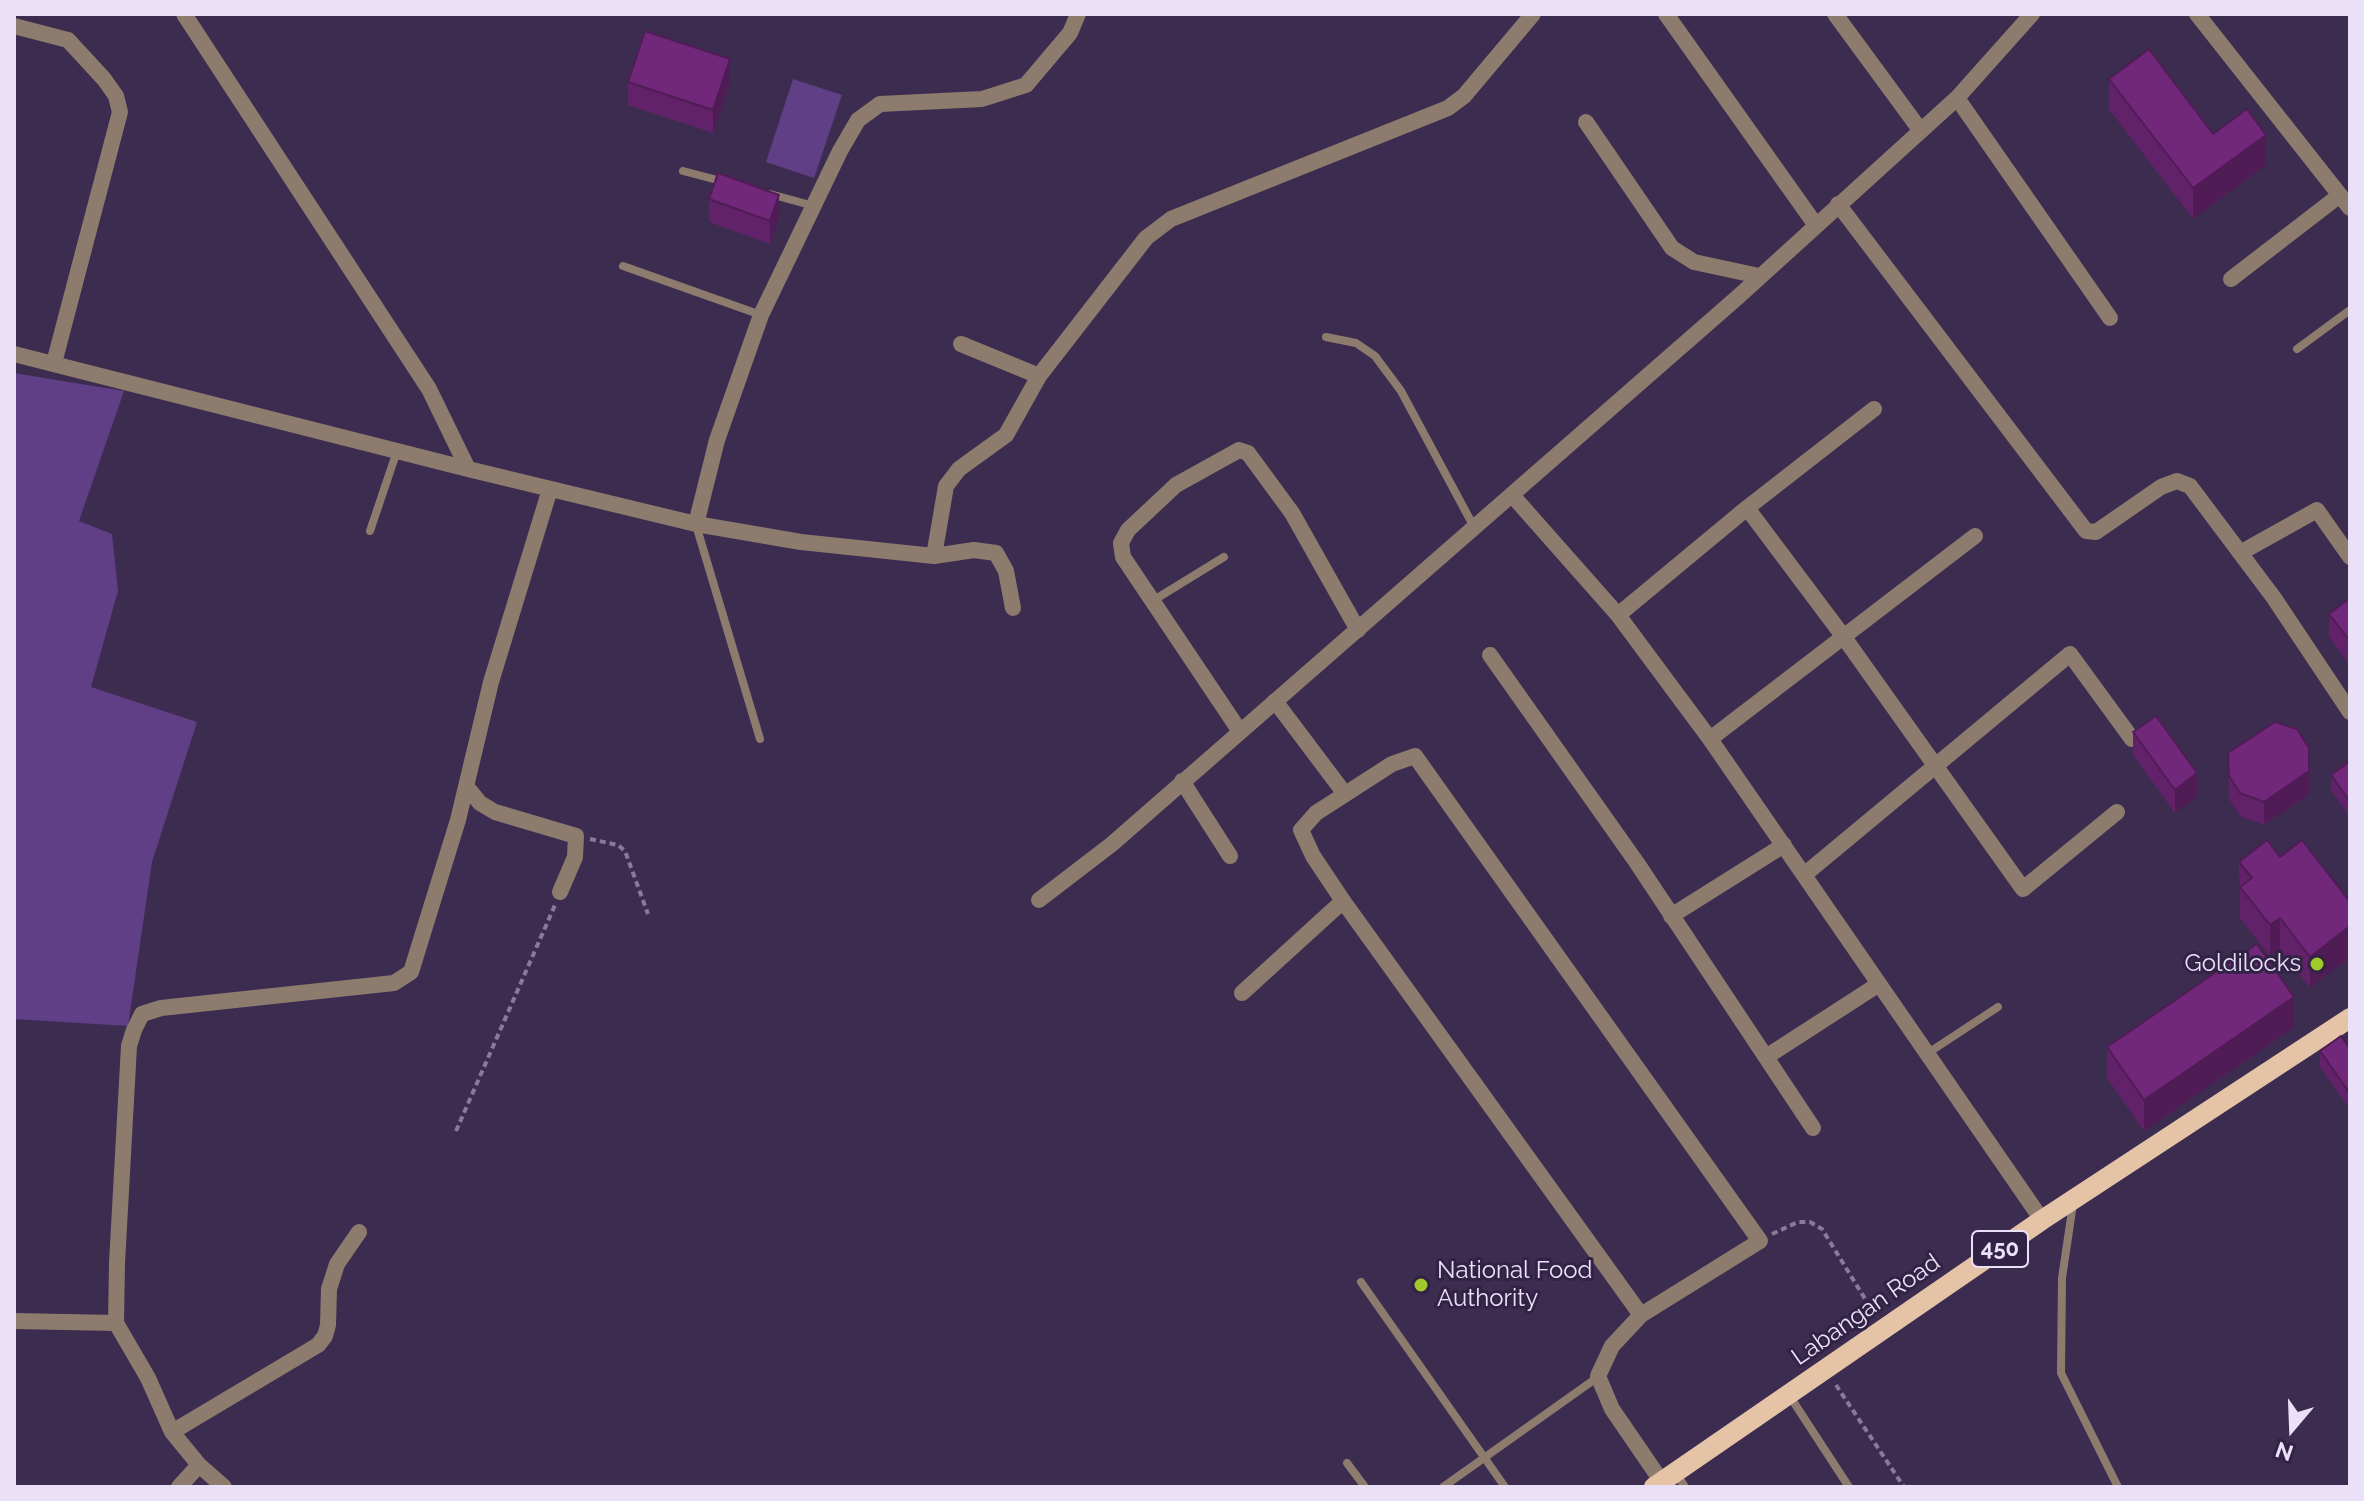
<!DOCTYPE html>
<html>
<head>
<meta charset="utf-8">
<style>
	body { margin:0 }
	#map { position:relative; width:2364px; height:1501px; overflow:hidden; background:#3c2c50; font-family:Raleway,sans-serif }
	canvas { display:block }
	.frame { position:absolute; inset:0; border:16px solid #eae1f8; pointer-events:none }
	.north { position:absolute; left:2252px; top:1389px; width:80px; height:80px; -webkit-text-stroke:6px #322245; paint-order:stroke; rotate:199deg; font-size:22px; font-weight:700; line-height:32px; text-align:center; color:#eae1f8 }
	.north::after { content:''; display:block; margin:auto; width:28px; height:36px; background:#eae1f8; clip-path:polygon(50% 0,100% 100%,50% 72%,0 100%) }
</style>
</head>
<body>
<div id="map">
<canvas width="2364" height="1501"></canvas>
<div class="frame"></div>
<div class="north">N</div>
</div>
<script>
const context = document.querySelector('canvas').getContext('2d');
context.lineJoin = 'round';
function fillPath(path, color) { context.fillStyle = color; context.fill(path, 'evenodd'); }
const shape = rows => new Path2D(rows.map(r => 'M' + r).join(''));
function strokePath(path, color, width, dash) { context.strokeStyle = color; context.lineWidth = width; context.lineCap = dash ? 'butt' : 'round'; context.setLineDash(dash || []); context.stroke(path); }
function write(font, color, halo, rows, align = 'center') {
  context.font = font + ' Raleway,sans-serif'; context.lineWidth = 6; context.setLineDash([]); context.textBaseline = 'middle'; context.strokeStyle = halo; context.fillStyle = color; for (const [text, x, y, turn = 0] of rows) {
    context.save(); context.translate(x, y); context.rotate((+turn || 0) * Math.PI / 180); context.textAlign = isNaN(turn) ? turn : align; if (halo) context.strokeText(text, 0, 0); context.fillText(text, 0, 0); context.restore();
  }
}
fillPath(shape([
	[793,79,842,95,814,178,766,162],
	[14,373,124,391,79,521,112,534,118,591,91,687,197,722,152,862,128,1026,14,1019]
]), '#603f86');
strokePath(shape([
	[590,839,618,845,625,851,648,914],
	[456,1131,555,905],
	[1772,1234,1798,1222,1810,1222,1822,1229,1875,1315],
	[1836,1385,1904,1487]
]), '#887b9a', 4, [6, 4]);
strokePath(shape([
	[683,171,725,182],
	[770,194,814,206],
	[623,266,761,315],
	[1326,337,1356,343,1375,356,1401,391,1474,527],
	[2297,349,2350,310],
	[696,525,760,739],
	[370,531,397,451],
	[1154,600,1224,557],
	[1928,1053,1998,1007],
	[2073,1204,2062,1278,2061,1373,2118,1487],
	[1361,1282,1505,1487],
	[1789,1395,1849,1487],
	[1347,1463,1365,1487],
	[1676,1473,1685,1487],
	[1443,1487,1598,1377]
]), '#8d7c6e', 8);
strokePath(shape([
	[184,14,429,389,468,469],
	[1666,14,1815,224],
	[1835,14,1921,131],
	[2197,14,2350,208],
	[14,26,68,40,104,79,116,96,120,112,54,363],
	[1957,98,2110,318],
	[1586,122,1672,248,1694,262,1759,276],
	[1838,204,2086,531,2096,532,2161,487,2177,481,2190,486,2274,598,2350,712],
	[2231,279,2340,195],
	[961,344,1039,376],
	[14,354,468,469,696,524,801,542,934,556,946,486,959,469,1006,435,1039,376,1146,238,1171,219,1448,108,1464,96,1533,14],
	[1512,495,1618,615,1710,739,2042,1220],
	[1747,508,1843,636,2023,889,2117,812],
	[696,524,717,440,761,315,840,151,858,120,880,104,982,99,1026,85,1070,33,1078,14],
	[2240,553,2317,510,2350,557],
	[934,556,974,550,996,553,1006,571,1013,608],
	[1618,615,1747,508,1874,409],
	[1490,655,1637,863,1813,1128],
	[1275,701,1345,794],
	[1239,730,1123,557,1121,543,1128,530,1176,485,1239,450,1248,453,1292,513,1358,630],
	[1710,739,1975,536],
	[1182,781,1230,856],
	[466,786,480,803,495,812,576,836,575,857,560,892],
	[1804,875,2070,654,2132,739],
	[1039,900,1112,844,1739,296,1957,98,2032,14],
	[1671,916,1784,845],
	[1242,993,1343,901],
	[1766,1057,1879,984],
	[1641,1315,1343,901,1313,856,1301,830,1316,813,1392,764,1415,756,1760,1241,1641,1315,1612,1346,1598,1376,1612,1409,1662,1482],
	[14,1321,116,1323],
	[172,1432,318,1345,325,1336,328,1325,329,1289,337,1264,359,1232],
	[179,1487,199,1465],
	[224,1487,199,1465,172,1432,148,1378,116,1323,117,1263,129,1046,134,1030,142,1014,161,1008,394,983,411,972,458,820,491,682,550,489]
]), '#8d7c6e', 16);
strokePath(shape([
	[1654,1487,2042,1220,2350,1018]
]), '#e4c3a6', 20);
fillPath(shape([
	[2109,79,2213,134,2266,165,2193,219,2109,109],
	[628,82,730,82,713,133,628,105],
	[709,199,779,218,770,244,709,222],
	[2350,598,2350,665,2329,637,2329,614],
	[2133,732,2197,797,2175,813,2133,755],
	[2228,753,2309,794,2264,825,2240,816,2229,799],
	[2350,761,2350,817,2331,790,2331,775],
	[2280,857,2350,902,2350,957,2310,988,2280,949,2270,956,2240,918,2239,862],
	[2294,1027,2144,1131,2107,1078,2107,1047],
	[2350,1049,2350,1107,2349,1108,2320,1067,2320,1051]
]), '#622269');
fillPath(shape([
	[730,59,730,82,713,133,713,110],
	[2266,135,2266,165,2193,219,2193,188],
	[779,195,779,218,770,244,770,221],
	[2309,748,2309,794,2264,825,2264,802],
	[2197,773,2197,797,2175,813,2175,790],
	[2280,918,2280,949,2270,956,2270,925],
	[2350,926,2350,957,2310,988,2310,957],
	[2294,997,2294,1027,2144,1131,2144,1100]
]), '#501c55');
const building = shape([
	[645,31,730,59,713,110,628,82,645,31],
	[2149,49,2213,134,2247,109,2266,135,2193,188,2109,79,2149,49],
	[718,173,779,195,770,221,709,199,718,173],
	[2350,598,2350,641,2329,614,2350,598],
	[2156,716,2197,773,2175,790,2133,732,2156,716],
	[2275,722,2297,729,2309,748,2309,771,2264,802,2240,793,2229,776,2228,753,2275,722],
	[2350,761,2350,802,2331,775,2350,761],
	[2267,840,2280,857,2302,840,2350,902,2350,926,2310,957,2280,918,2270,925,2240,887,2252,878,2239,862,2267,840],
	[2257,944,2294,997,2144,1100,2107,1047,2257,944],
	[2341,1036,2350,1049,2349,1092,2320,1051,2341,1036]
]);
fillPath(building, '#72287a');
strokePath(building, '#501c55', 2);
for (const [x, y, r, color] of [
	[2317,964,8,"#a1c92a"],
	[1421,1285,8,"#a1c92a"]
]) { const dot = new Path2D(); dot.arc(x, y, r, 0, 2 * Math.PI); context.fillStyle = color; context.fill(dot); strokePath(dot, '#322245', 3); }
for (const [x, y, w] of [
	[2000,1249,56]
]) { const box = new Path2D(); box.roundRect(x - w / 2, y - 18, w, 36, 6); context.fillStyle = '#322245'; context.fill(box); strokePath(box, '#eae1f8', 2); }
write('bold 22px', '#eae1f8', null, [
	["450",2000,1249]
]);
write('24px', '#eae1f8', '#322245', [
	["Goldilocks",2301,964],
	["National Food",1437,1271,"left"],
	["Authority",1437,1299,"left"]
], 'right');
write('24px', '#eae1f8', '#322245', [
	["Labangan Road",1866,1310,-35]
]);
</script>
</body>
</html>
